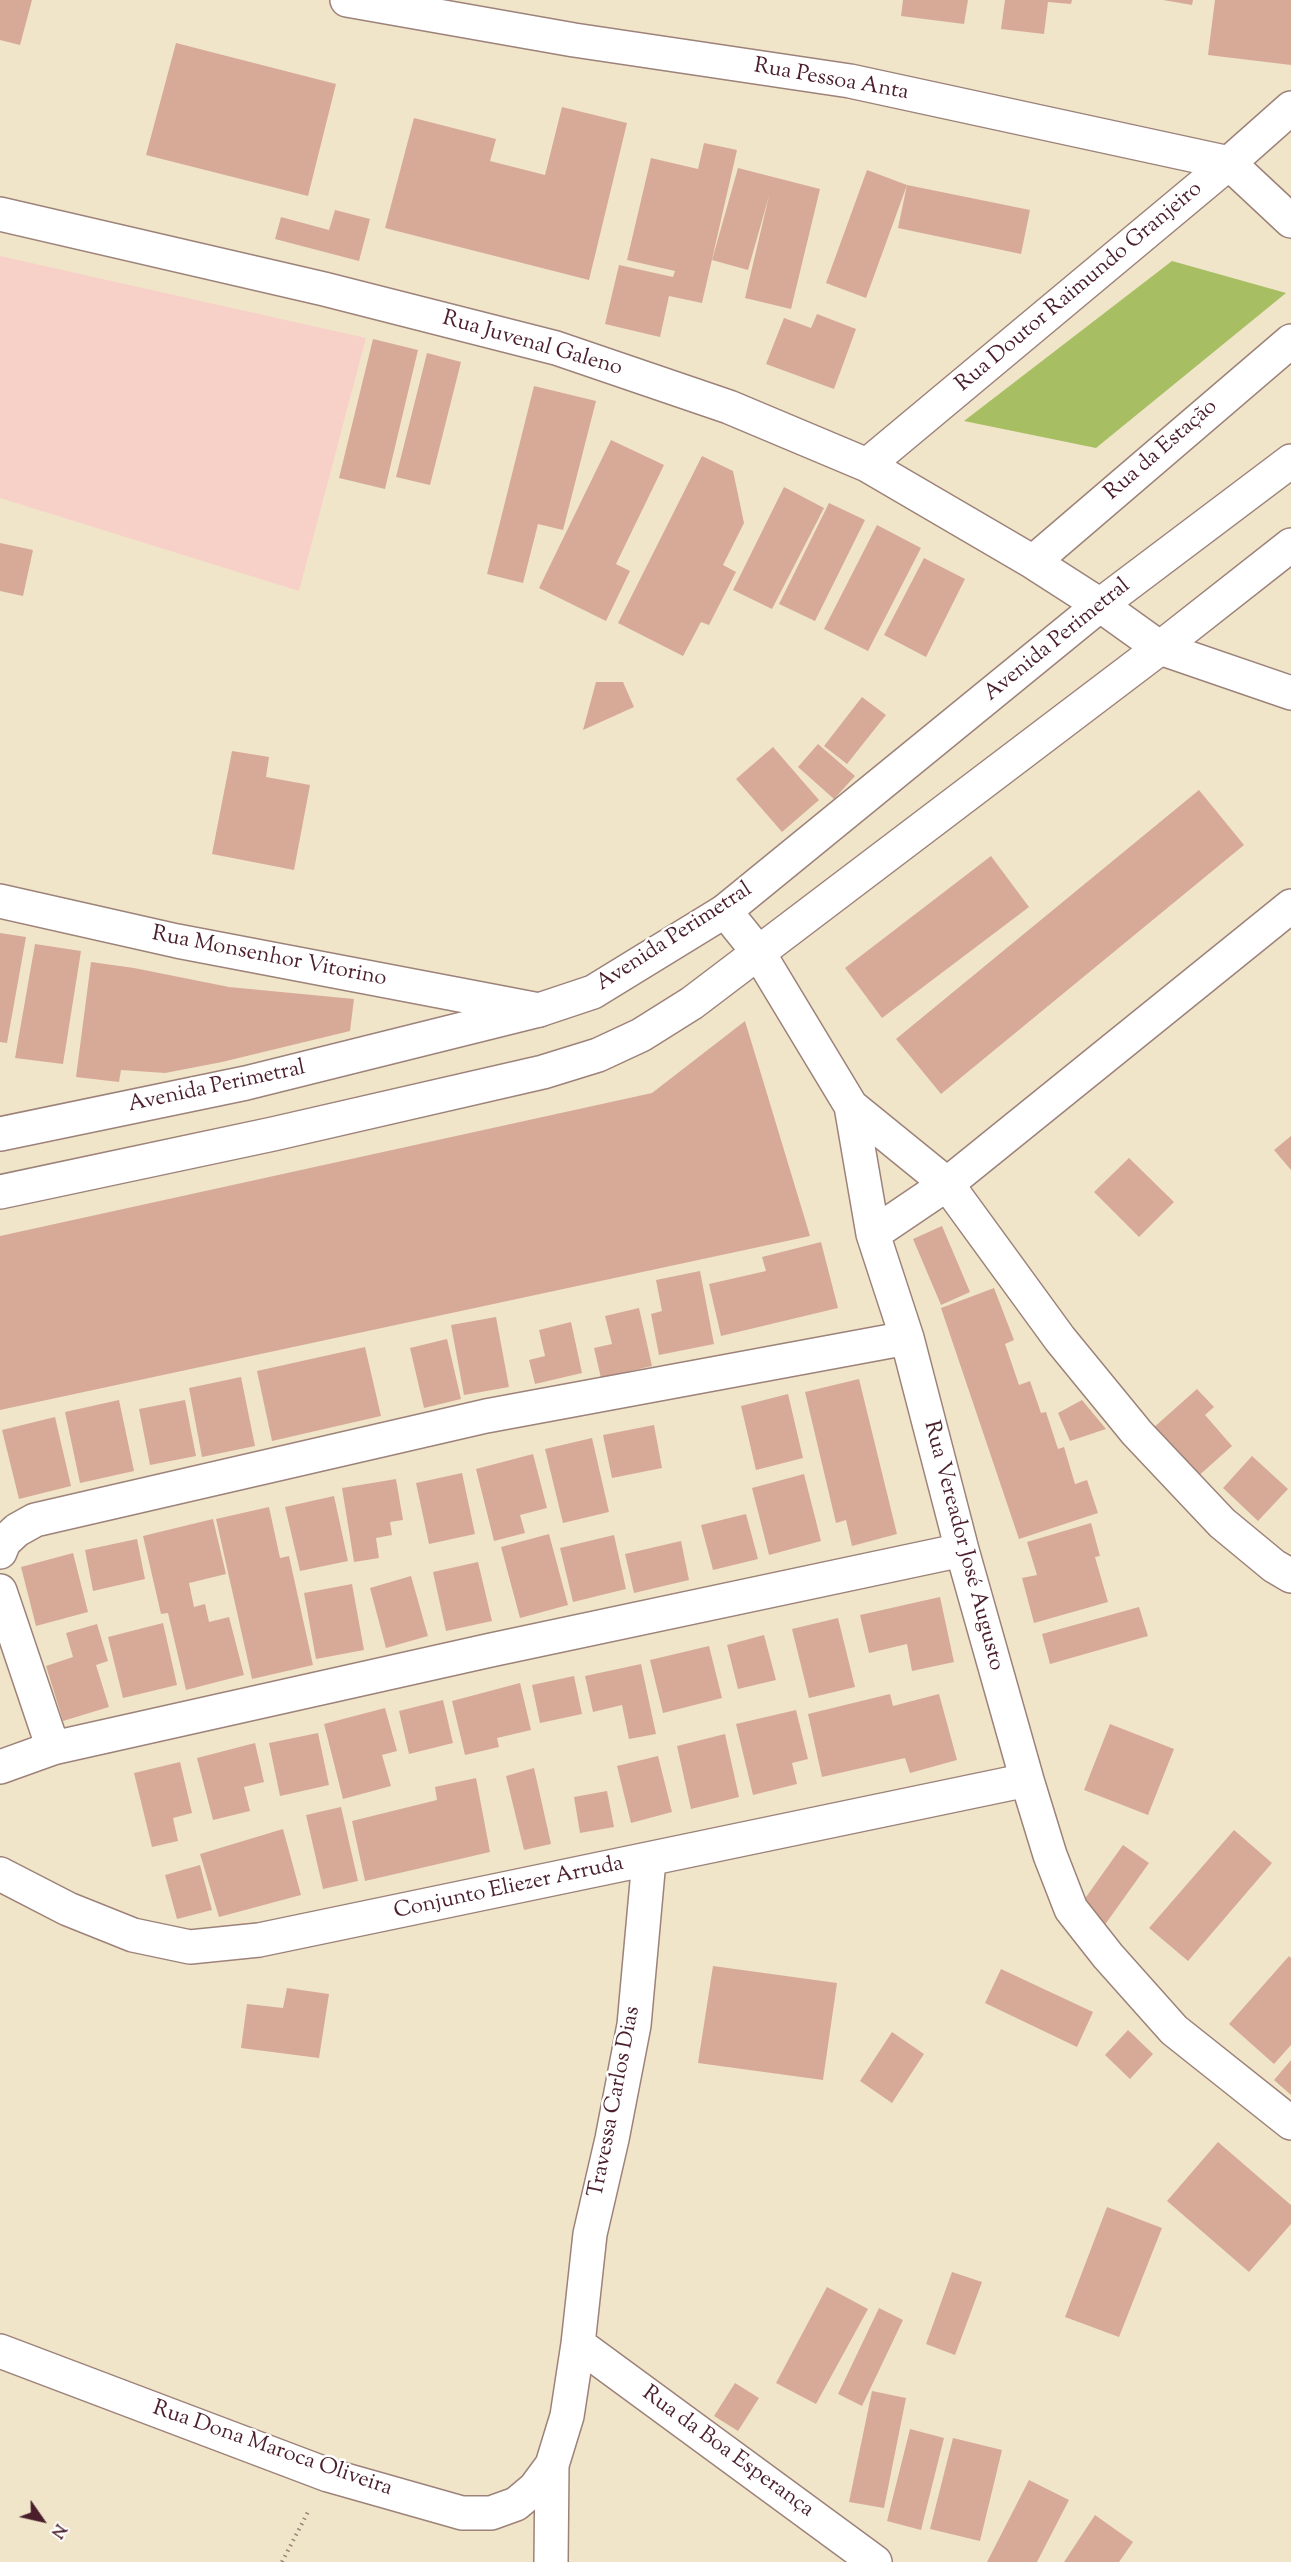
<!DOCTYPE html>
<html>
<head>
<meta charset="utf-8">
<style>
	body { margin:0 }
	#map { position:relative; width:1291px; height:2562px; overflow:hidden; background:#f0e5c9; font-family:"Sorts Mill Goudy",serif }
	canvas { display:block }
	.north { position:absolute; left:12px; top:2490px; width:60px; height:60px; -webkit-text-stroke:4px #fff; paint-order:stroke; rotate:124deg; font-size:16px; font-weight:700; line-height:24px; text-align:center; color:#4a1f2b }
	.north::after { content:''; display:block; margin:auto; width:21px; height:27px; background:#4a1f2b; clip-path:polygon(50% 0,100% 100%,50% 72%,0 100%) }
</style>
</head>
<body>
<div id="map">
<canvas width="1291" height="2562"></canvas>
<div class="north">N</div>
</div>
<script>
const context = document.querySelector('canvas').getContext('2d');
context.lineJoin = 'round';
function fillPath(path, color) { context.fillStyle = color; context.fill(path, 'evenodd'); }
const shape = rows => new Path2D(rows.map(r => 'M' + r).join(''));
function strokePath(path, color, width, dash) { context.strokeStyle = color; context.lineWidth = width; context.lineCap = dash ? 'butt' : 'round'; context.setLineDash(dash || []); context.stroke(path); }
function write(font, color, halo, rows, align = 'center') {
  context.font = font + ' "Sorts Mill Goudy",serif'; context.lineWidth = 5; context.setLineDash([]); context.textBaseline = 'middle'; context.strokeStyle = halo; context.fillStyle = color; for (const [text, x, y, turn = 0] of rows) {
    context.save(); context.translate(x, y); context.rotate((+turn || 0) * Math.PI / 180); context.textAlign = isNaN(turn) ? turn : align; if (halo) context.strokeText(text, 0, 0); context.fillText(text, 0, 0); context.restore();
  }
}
fillPath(shape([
	[0,256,366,338,299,591,0,498]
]), '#f7d1c8');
fillPath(shape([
	[1172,261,1286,293,1096,448,964,421]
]), '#a7be63');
fillPath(shape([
	[0,0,32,0,20,45,0,40],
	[903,0,968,0,964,24,901,16],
	[1005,0,1072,0,1071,4,1048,2,1044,34,1001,29],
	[1163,0,1193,0,1192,5],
	[1215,0,1291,0,1291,65,1208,55],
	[176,43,336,84,308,196,146,155],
	[562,107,627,123,589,280,385,228,414,118,496,139,490,161,545,175],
	[704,143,737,150,702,303,669,296,660,337,605,324,619,265,673,277,675,271,627,260,651,158,698,169],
	[738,168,820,189,791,309,745,298,769,196,748,270,712,260],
	[867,170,907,185,1030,210,1021,254,898,228,907,185,866,298,826,283],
	[335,210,370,219,359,261,275,239,281,217,329,230],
	[817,314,856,329,834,389,766,364,784,318,811,328],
	[373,339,418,350,385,489,339,478],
	[427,353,461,362,430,485,396,477],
	[534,386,596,401,563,530,538,524,523,583,487,574],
	[611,440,664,465,616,564,630,571,606,621,539,588],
	[702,456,733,471,744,523,723,565,736,572,709,625,701,622,683,656,618,623],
	[784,487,824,508,772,609,733,590],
	[829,503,865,520,815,621,779,604],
	[877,525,921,548,868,651,824,629],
	[0,543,33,550,23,596,0,591],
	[924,558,965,579,926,657,884,635],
	[596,682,623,682,634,707,583,730],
	[862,697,886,715,847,764,824,746],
	[818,744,855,776,834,799,798,767],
	[773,747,819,800,782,832,736,779],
	[232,751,269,757,266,777,310,785,294,870,212,854],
	[1199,790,1244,845,941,1094,896,1039],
	[991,856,1029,907,882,1018,845,968],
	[0,933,26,937,7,1043,0,1042],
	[35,944,81,951,63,1064,15,1058],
	[91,962,134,968,229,987,354,999,350,1031,222,1062,165,1073,121,1070,119,1082,76,1077],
	[745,1021,810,1236,0,1410,0,1236,652,1093],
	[1291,1136,1291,1170,1274,1150],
	[1129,1158,1174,1202,1139,1237,1094,1192],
	[942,1226,970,1292,941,1305,913,1239],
	[821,1242,838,1308,721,1336,709,1284,766,1271,762,1257],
	[700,1271,714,1344,659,1355,651,1314,662,1311,656,1280],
	[994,1288,1014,1340,1005,1344,1019,1385,1030,1381,1041,1413,1046,1412,1058,1449,1064,1447,1075,1484,1087,1480,1098,1513,1019,1539,941,1308],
	[639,1308,652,1366,601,1378,594,1348,612,1344,605,1316],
	[496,1317,509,1387,464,1395,451,1325],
	[571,1322,582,1373,535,1384,529,1360,545,1356,539,1330],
	[447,1339,461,1399,424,1408,410,1348],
	[365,1347,381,1416,272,1441,257,1371],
	[241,1377,255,1446,202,1457,189,1388],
	[859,1379,897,1534,852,1546,846,1520,836,1523,805,1392],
	[1197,1389,1214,1407,1205,1415,1232,1446,1195,1479,1152,1429],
	[788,1394,803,1458,756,1470,741,1406],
	[119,1400,134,1471,80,1483,65,1412],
	[185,1400,196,1456,150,1465,139,1409],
	[1082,1400,1106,1429,1070,1441,1058,1413],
	[55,1417,71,1486,19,1499,2,1430],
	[654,1425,662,1468,612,1478,603,1435],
	[592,1438,609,1512,563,1523,545,1449],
	[533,1454,547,1508,520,1515,525,1533,494,1541,476,1469],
	[1252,1456,1288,1489,1258,1521,1223,1488],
	[462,1473,475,1534,429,1544,416,1483],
	[804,1474,821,1541,769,1555,752,1488],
	[396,1479,403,1520,390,1522,392,1535,376,1538,379,1558,354,1562,342,1488],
	[334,1496,348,1561,300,1571,285,1507],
	[269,1507,280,1558,289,1556,313,1665,252,1679,216,1519],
	[746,1514,758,1559,713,1570,701,1525],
	[213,1519,226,1574,189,1583,194,1607,205,1604,209,1622,229,1617,244,1675,186,1690,168,1613,161,1614,143,1536],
	[1091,1523,1100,1556,1095,1557,1108,1602,1034,1623,1022,1578,1037,1575,1027,1542],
	[549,1534,568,1605,520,1618,501,1547],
	[614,1535,626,1589,573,1602,560,1548],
	[137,1539,145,1579,93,1591,85,1550],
	[681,1541,689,1580,634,1593,625,1554],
	[73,1553,88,1612,36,1626,21,1567],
	[478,1562,492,1621,446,1631,433,1572],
	[411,1576,428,1636,386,1648,370,1588],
	[352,1584,364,1650,316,1659,304,1593],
	[940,1597,954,1662,912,1671,907,1644,869,1653,860,1615],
	[1139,1607,1148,1636,1050,1664,1042,1634],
	[838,1618,855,1687,809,1698,792,1629],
	[163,1623,177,1685,123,1698,108,1637],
	[97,1624,108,1661,96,1665,109,1707,63,1721,46,1666,73,1657,66,1633],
	[764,1635,776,1680,738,1689,727,1645],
	[709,1646,722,1698,663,1713,650,1660],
	[641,1664,656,1734,629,1739,622,1705,593,1712,585,1676],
	[574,1676,582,1714,540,1723,532,1685],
	[520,1683,531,1730,497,1738,499,1747,465,1755,452,1701],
	[890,1694,893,1706,939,1694,957,1760,910,1773,905,1758,822,1777,808,1714],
	[443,1700,453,1743,409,1754,399,1711],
	[385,1708,397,1751,382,1755,391,1786,343,1799,324,1724],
	[796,1710,808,1759,792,1763,797,1784,753,1795,736,1724],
	[1110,1724,1174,1749,1148,1815,1084,1790],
	[318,1733,329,1785,280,1796,269,1743],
	[725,1734,739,1797,691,1809,677,1746],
	[255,1743,264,1782,244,1787,250,1811,213,1820,197,1758],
	[658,1756,672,1812,631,1823,617,1766],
	[180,1762,192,1813,173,1818,178,1841,152,1847,134,1773],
	[534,1768,551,1844,524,1850,506,1776],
	[476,1778,490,1852,365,1881,352,1821,437,1800,435,1787],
	[607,1791,614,1827,580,1833,574,1797],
	[341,1807,358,1881,323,1889,306,1815],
	[283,1829,301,1895,219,1917,200,1854],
	[1234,1830,1272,1863,1188,1961,1149,1928],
	[1123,1845,1149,1863,1104,1926,1079,1907],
	[200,1865,212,1910,177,1919,165,1875],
	[1289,1956,1291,1958,1291,2045,1274,2064,1229,2024],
	[713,1966,837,1983,823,2080,698,2063],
	[1001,1969,1093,2012,1077,2047,985,2003],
	[287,1988,329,1994,319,2058,241,2048,247,2004,283,2008],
	[1128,2030,1153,2054,1130,2079,1105,2055],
	[892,2032,924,2054,892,2103,860,2081],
	[1291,2060,1291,2095,1274,2080],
	[1218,2142,1291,2205,1291,2224,1249,2272,1167,2201],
	[1107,2207,1162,2228,1119,2337,1065,2317],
	[952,2272,982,2282,955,2355,926,2344],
	[827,2287,868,2309,816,2404,776,2383],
	[879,2308,903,2320,862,2406,838,2394],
	[735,2383,759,2398,738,2431,714,2416],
	[872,2391,906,2398,884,2508,849,2502],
	[910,2429,944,2438,921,2530,887,2521],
	[953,2438,1002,2450,980,2541,930,2529],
	[1029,2480,1069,2500,1037,2562,987,2562],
	[1095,2515,1133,2542,1119,2562,1064,2562]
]), '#d7aa97');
const street = shape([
	[347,0,574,40,850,81,1229,163,1291,221],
	[0,214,324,289,556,348,729,407,867,465,1033,562,1100,605,1160,648,1291,693],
	[867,465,1229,163,1291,108],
	[1033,562,1291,341],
	[0,901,177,941,539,1010],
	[725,911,758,952,851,1106,873,1234,907,1338,962,1550,1027,1780,1050,1855,1071,1909,1108,1956,1174,2030,1291,2123],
	[851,1106,947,1184,1060,1339,1137,1433,1222,1523,1274,1566,1291,1576],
	[873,1234,947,1184,1291,906],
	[0,1552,4,1542,17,1530,35,1520,486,1416,907,1338],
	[0,1591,53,1748],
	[0,1767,53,1748,491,1650,962,1550],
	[0,1874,68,1909,133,1935,190,1947,259,1940,1027,1780],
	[578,2344,875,2562],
	[0,2351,328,2475,462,2513,491,2513,516,2504,535,2488,552,2465,567,2416,578,2344,590,2234,612,2139,634,2025,649,1860],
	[551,2562,552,2465]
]);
const secondary = shape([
	[0,1134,246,1083,539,1010,593,992,725,911,1100,605,1291,461],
	[0,1192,273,1134,543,1072,598,1055,641,1035,692,1003,1160,648,1291,545]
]);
strokePath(street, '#9d827a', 36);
strokePath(secondary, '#9d827a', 36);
strokePath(shape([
	[282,2562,309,2510]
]), '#9d827a', 4, [1.5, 4.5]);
strokePath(street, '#fff', 33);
strokePath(secondary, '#fff', 33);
write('22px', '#4a1f2b', '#fff', [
	["Rua Pessoa Anta",831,81,10],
	["Rua Doutor Raimundo Granjeiro",1080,288,-40],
	["Rua Juvenal Galeno",532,345,16],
	["Rua da Estação",1162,451,-41],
	["Avenida Perimetral",1058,641,-39],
	["Avenida Perimetral",675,938,-33],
	["Rua Monsenhor Vitorino",269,958,11],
	["Avenida Perimetral",217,1088,-12],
	["Rua Vereador José Augusto",962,1546,75],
	["Conjunto Eliezer Arruda",509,1889,-12],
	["Travessa Carlos Dias",616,2102,-79],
	["Rua Dona Maroca Oliveira",272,2450,19],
	["Rua da Boa Esperança",727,2453,36]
]);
</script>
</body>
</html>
